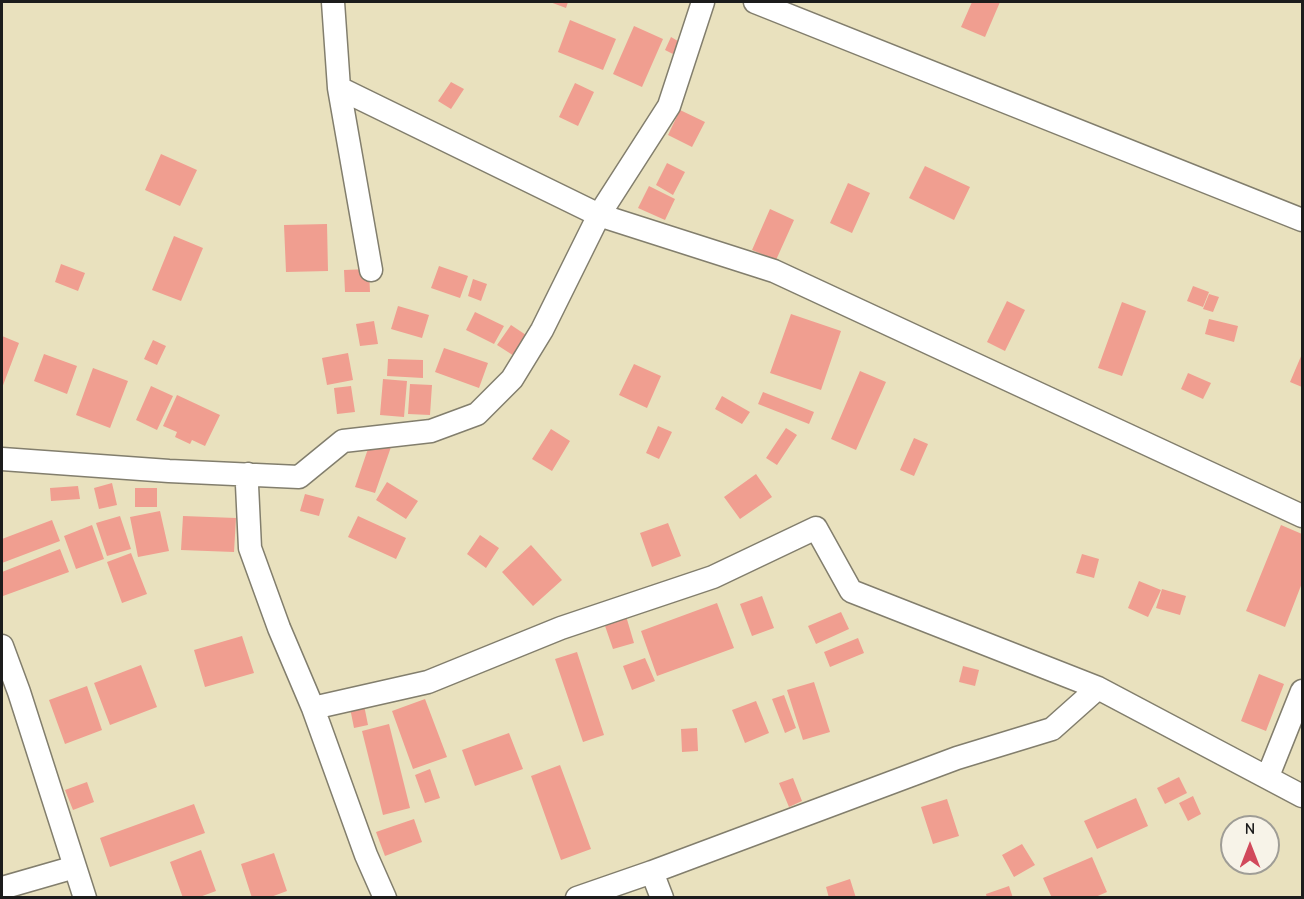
<!DOCTYPE html>
<html>
<head>
<meta charset="utf-8">
<style>
	body { margin:0 }
	#map { position:relative; width:1304px; height:899px; overflow:hidden; background:#e9e1be; font-family:"Comic Neue",sans-serif }
	canvas { display:block }
	.frame { position:absolute; inset:0; border:3px solid #1c1c1c; pointer-events:none }
	.north { position:absolute; left:1220px; top:815px; width:60px; height:60px; box-sizing:border-box; background:#f7f3e8; border:2px solid #9f9d96; border-radius:50%; rotate:0deg; font-size:16px; font-weight:700; line-height:24px; text-align:center; color:#1c1c1c }
	.north::after { content:''; display:block; margin:auto; width:21px; height:27px; background:#d1495b; clip-path:polygon(50% 0,100% 100%,50% 72%,0 100%) }
</style>
</head>
<body>
<div id="map">
<canvas width="1304" height="899"></canvas>
<div class="frame"></div>
<div class="north">N</div>
</div>
<script>
const context = document.querySelector('canvas').getContext('2d');
context.lineJoin = 'round';
function fillPath(path, color) { context.fillStyle = color; context.fill(path, 'evenodd'); }
const shape = rows => new Path2D(rows.map(r => 'M' + r).join(''));
function strokePath(path, color, width, dash) { context.strokeStyle = color; context.lineWidth = width; context.lineCap = dash ? 'butt' : 'round'; context.setLineDash(dash || []); context.stroke(path); }
fillPath(shape([
	[550,2,568,2,566,8],
	[972,2,1000,2,985,37,961,27],
	[570,20,616,39,603,70,558,52],
	[634,26,663,39,642,87,613,74],
	[671,37,683,44,677,56,665,50],
	[451,82,464,89,451,109,438,101],
	[575,83,594,92,578,126,559,117],
	[680,110,705,122,692,147,668,135],
	[161,154,197,170,180,206,145,190],
	[667,163,685,172,673,195,656,185],
	[925,166,970,187,954,220,909,198],
	[848,183,870,193,852,233,830,223],
	[649,186,675,199,665,220,638,208],
	[770,209,794,220,776,260,752,250],
	[327,224,328,271,286,272,284,225],
	[174,236,203,248,181,301,152,290],
	[61,264,85,273,78,291,55,282],
	[439,266,468,276,460,298,431,288],
	[369,269,370,292,345,292,344,270],
	[473,279,487,284,481,301,468,296],
	[1193,286,1209,292,1203,307,1187,301],
	[1209,294,1219,297,1213,312,1203,309],
	[1007,301,1025,310,1005,351,987,342],
	[1122,302,1146,311,1122,376,1098,368],
	[398,306,429,315,422,338,391,329],
	[475,312,504,326,494,344,466,330],
	[791,314,841,331,821,390,770,373],
	[1209,319,1238,326,1234,342,1205,334],
	[374,321,378,344,360,346,356,324],
	[511,325,535,341,522,361,497,345],
	[2,336,19,343,2,388],
	[153,340,166,346,157,365,144,359],
	[444,348,488,363,479,388,435,372],
	[348,353,353,380,327,385,322,358],
	[44,354,77,366,67,394,34,381],
	[1302,354,1302,387,1290,382],
	[388,359,423,360,423,378,387,376],
	[634,364,661,376,647,408,619,395],
	[93,368,128,381,110,428,76,415],
	[860,371,886,382,856,450,831,439],
	[1188,373,1211,383,1203,399,1181,389],
	[383,379,407,381,404,417,380,415],
	[410,384,432,385,430,415,408,414],
	[151,386,173,396,157,430,136,420],
	[351,386,355,412,337,414,334,388],
	[763,392,814,412,809,424,758,404],
	[177,395,220,415,205,446,192,440,190,444,175,437,177,432,163,426],
	[722,396,750,412,742,424,715,409],
	[658,426,672,432,659,459,646,453],
	[786,428,797,435,777,465,766,458],
	[551,429,570,441,552,471,532,459],
	[914,438,928,444,914,476,900,470],
	[371,440,391,447,375,493,355,487],
	[756,474,772,497,740,519,724,497],
	[387,482,418,501,406,519,376,500],
	[112,483,117,505,99,509,94,488],
	[78,486,80,499,51,501,50,488],
	[135,488,157,488,157,507,135,507],
	[305,494,324,499,319,516,300,511],
	[160,511,169,551,138,557,130,517],
	[120,516,131,549,107,556,96,523],
	[183,516,236,518,234,552,181,550],
	[358,516,406,538,396,559,348,537],
	[52,520,60,541,2,563,2,539],
	[668,523,681,556,652,567,640,533],
	[92,525,104,559,76,569,64,536],
	[1281,525,1302,534,1302,583,1285,627,1246,611],
	[480,535,499,548,486,568,467,554],
	[531,545,562,580,533,606,502,572],
	[60,549,69,572,3,596,2,591,2,572],
	[131,553,147,594,122,603,107,562],
	[1082,554,1099,559,1094,578,1076,573],
	[1139,581,1161,590,1148,617,1128,608],
	[1162,589,1186,596,1180,615,1156,608],
	[762,596,774,628,752,636,740,604],
	[717,603,734,648,657,676,641,631],
	[841,612,849,629,816,644,808,626],
	[626,616,634,643,613,649,604,623],
	[242,636,254,673,205,687,194,650],
	[858,638,864,653,830,667,824,652],
	[577,652,604,735,583,742,555,659],
	[645,658,655,681,632,690,623,666],
	[141,665,157,707,110,725,94,683],
	[963,666,979,670,975,686,959,682],
	[1259,674,1284,684,1266,731,1241,721],
	[814,682,830,732,803,740,787,690],
	[87,686,102,730,65,744,49,700],
	[784,695,796,728,785,733,772,699],
	[425,699,447,757,413,769,392,711],
	[756,701,769,733,745,743,732,710],
	[364,705,368,725,354,728,350,708],
	[389,724,410,808,383,815,362,731],
	[697,728,698,751,682,752,681,729],
	[509,733,523,769,475,786,462,750],
	[560,765,591,849,561,860,531,776],
	[430,769,440,798,425,803,415,775],
	[1179,777,1187,793,1165,804,1157,788],
	[793,778,802,801,789,807,779,783],
	[87,782,94,802,73,810,65,790],
	[1193,796,1201,814,1188,821,1179,803],
	[1136,798,1148,826,1097,849,1084,821],
	[947,799,959,836,933,844,921,807],
	[194,804,205,833,110,867,100,838],
	[414,819,422,842,385,856,376,832],
	[1022,844,1035,865,1014,877,1002,855],
	[201,850,216,891,197,898,183,898,170,862],
	[274,853,287,891,268,898,252,898,241,864],
	[1092,857,1107,892,1093,898,1052,898,1043,878],
	[850,879,856,898,829,898,826,887],
	[1009,886,1013,898,987,898,986,894]
]), '#f09e90');
const minor = shape([
	[333,2,339,88,371,270],
	[755,2,1302,220],
	[339,88,599,215,774,271,1302,516],
	[2,459,169,471,299,477,343,441,431,431,477,414,512,379,542,330,599,215,669,106,703,2],
	[248,474,247,485,250,548,279,628,313,708,428,682,561,628,713,577,816,528,851,591,1098,688,1302,796],
	[2,646,19,692,85,898],
	[313,708,366,855,385,898],
	[1268,776,1302,691],
	[2,888,75,867],
	[577,898,652,872],
	[662,898,652,872,957,758,1052,729,1098,688]
]);
strokePath(minor, '#827e6d', 25);
strokePath(minor, '#fff', 22);
</script>
</body>
</html>
